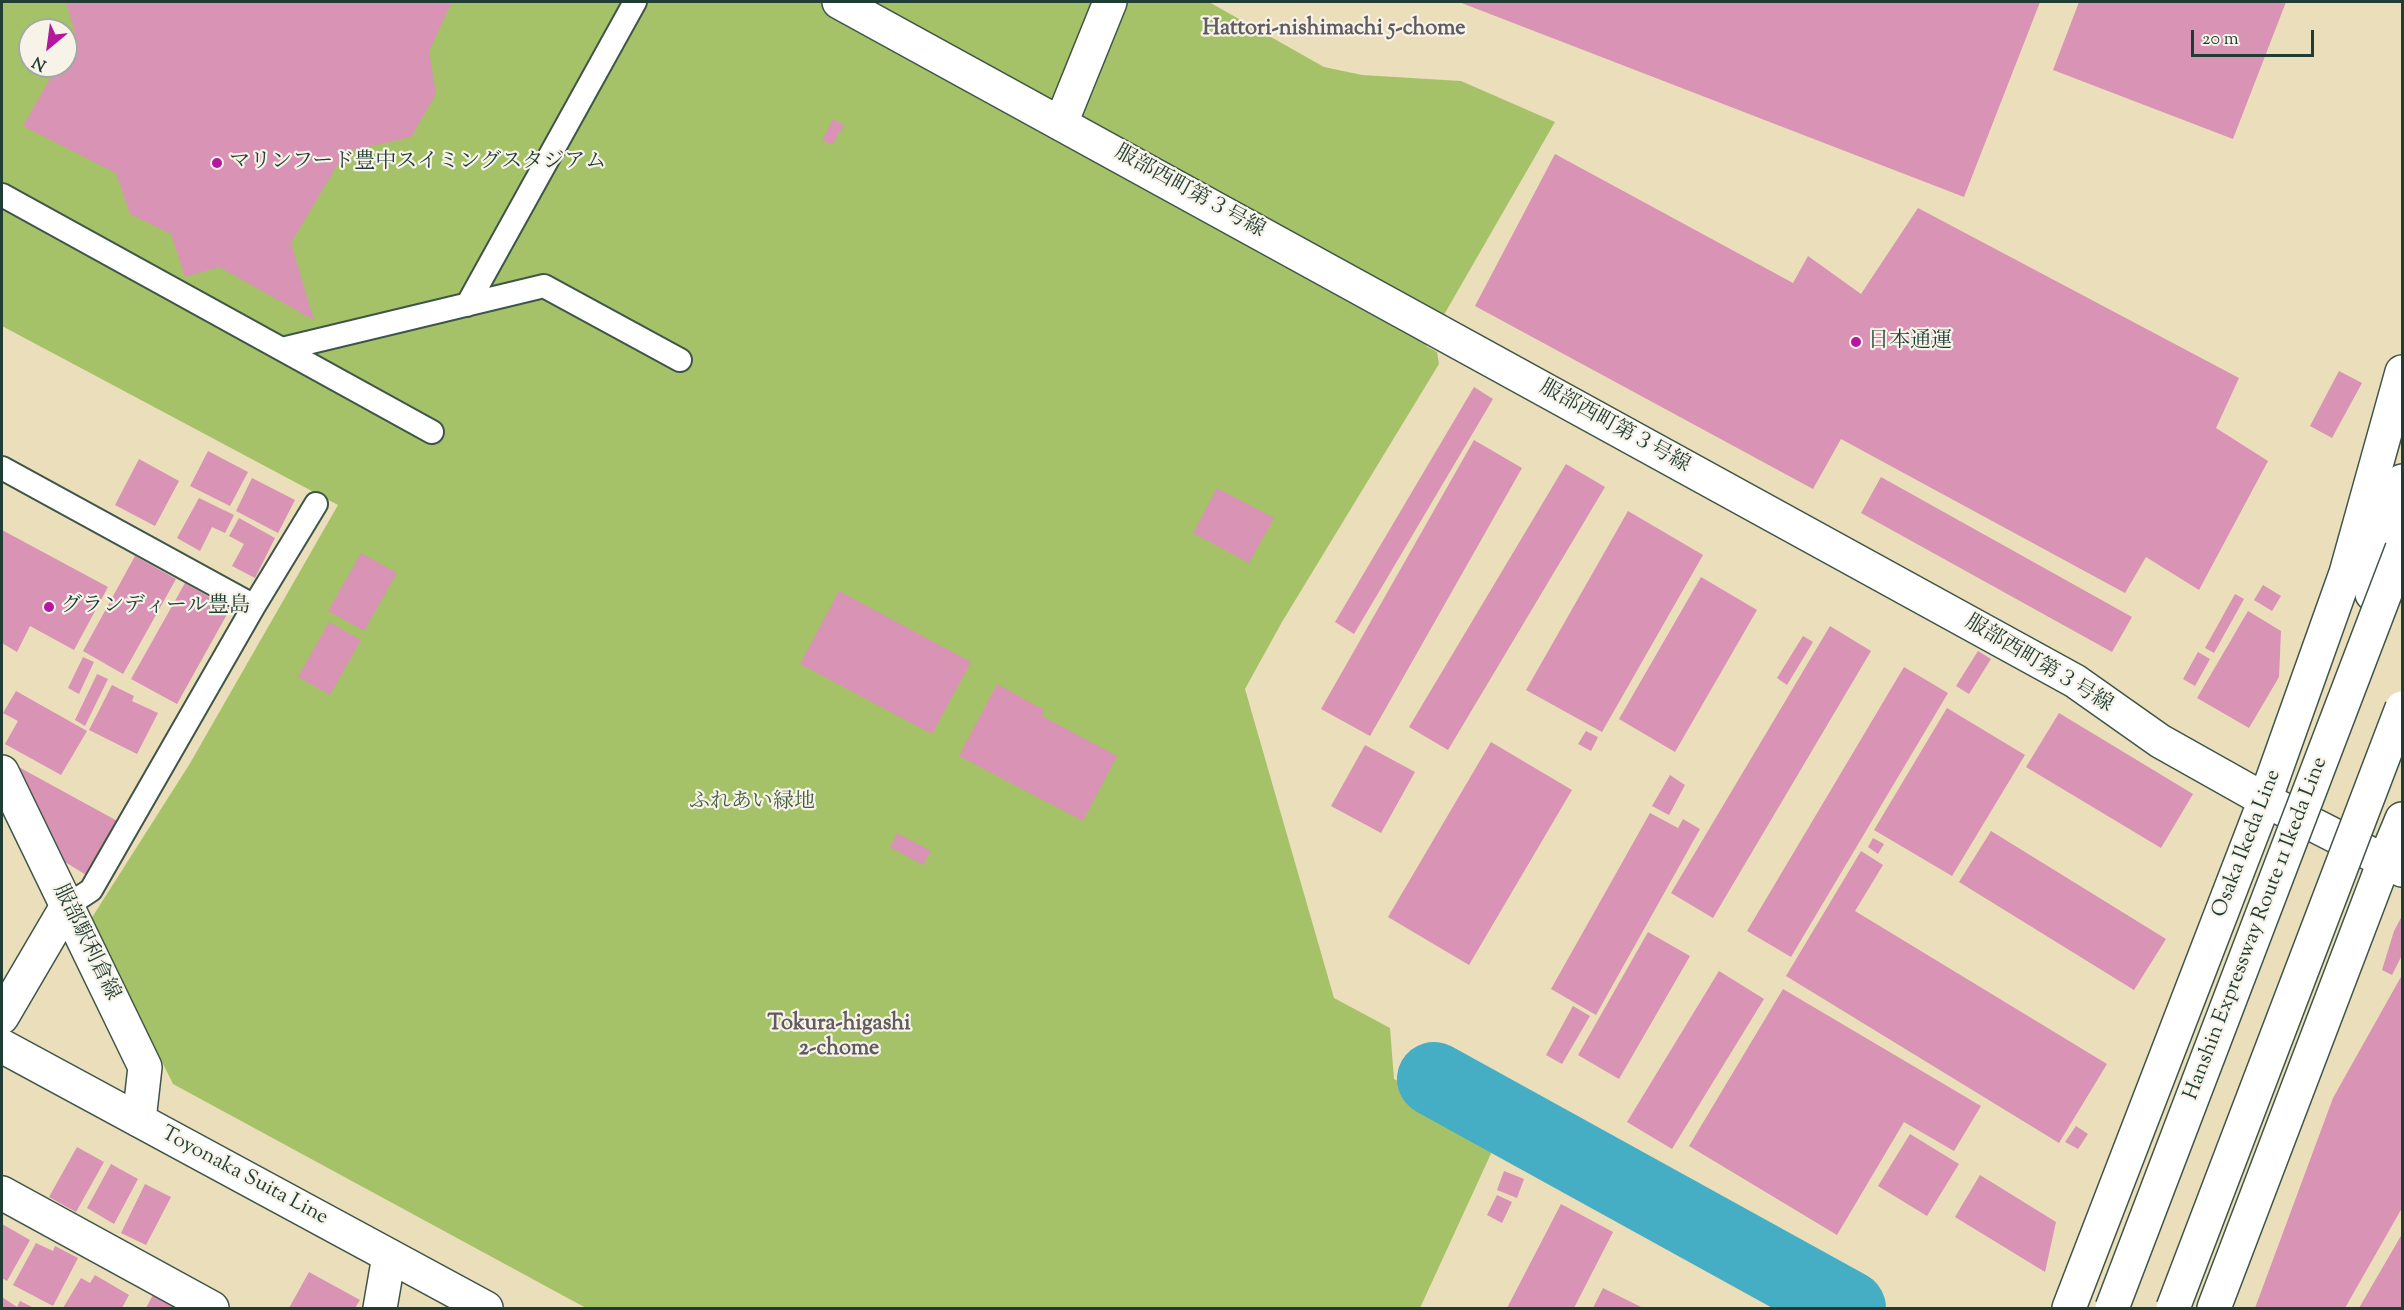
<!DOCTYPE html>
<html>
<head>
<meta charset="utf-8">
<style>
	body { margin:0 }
	#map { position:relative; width:2404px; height:1310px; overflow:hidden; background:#ebdebb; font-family:"Sorts Mill Goudy",serif }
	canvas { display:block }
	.frame { position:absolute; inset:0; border:3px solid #1f3d34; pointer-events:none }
	.north { position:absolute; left:18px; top:18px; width:60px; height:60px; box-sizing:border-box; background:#f7f3e8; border:2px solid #a1aaa0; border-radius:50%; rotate:209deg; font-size:16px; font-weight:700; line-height:24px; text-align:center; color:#1f3d34 }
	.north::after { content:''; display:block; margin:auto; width:21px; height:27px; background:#b5179e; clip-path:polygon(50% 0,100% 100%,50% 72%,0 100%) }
	.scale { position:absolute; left:2191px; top:30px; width:123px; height:27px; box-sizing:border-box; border:3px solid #1f3d34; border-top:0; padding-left:8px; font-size:18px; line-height:21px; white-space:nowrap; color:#1f3d34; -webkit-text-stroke:4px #f7f3e8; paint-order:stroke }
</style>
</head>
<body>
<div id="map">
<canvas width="2404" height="1310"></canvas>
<div class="frame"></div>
<div class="north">N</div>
<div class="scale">20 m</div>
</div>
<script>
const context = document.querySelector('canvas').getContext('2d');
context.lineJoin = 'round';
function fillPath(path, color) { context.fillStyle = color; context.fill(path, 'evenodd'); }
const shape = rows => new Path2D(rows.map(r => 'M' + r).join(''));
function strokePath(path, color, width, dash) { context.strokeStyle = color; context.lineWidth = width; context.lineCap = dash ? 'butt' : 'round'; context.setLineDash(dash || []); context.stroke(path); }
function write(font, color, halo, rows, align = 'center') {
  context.font = font + ' "Sorts Mill Goudy","Noto Serif JP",serif'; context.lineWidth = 4.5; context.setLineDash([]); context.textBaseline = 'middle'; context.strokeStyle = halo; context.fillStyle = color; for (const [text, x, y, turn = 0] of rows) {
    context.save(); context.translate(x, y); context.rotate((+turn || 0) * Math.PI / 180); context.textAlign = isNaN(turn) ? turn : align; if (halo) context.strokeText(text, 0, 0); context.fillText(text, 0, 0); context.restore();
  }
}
fillPath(shape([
	[2,2,1209,2,1324,67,1362,75,1461,81,1555,122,1426,346,1437,352,1439,364,1282,622,1245,689,1334,998,1390,1028,1394,1079,1500,1134,1420,1308,586,1308,173,1084,91,919,189,765,338,505,2,326],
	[30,30,66,30,66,66,30,66]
]), '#a6c268');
strokePath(shape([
	[1434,1079,1849,1308]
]), '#45aec4', 74);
fillPath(shape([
	[66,2,447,2,451,4,429,51,436,94,411,137,345,152,291,243,314,320,219,267,185,277,171,234,130,214,116,173,23,126,57,66,66,66,66,50,75,33],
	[1459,2,2040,2,1964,197],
	[2079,2,2286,2,2233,139,2053,70],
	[833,119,844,125,832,145,822,140],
	[1555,154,1793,283,1808,256,1861,294,1918,208,2239,378,2216,428,2268,461,2199,590,2146,557,2125,593,1841,439,1813,489,1475,306],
	[2339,371,2362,383,2332,438,2310,426],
	[1474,387,1493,399,1354,634,1335,622],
	[1474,440,1522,468,1370,736,1321,709],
	[208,451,248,472,230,506,190,486],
	[139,459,179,481,155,526,115,505],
	[1566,464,1605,487,1448,750,1409,727],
	[1881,477,2132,617,2112,652,1861,513],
	[252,478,295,500,278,533,236,511],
	[1217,488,1274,518,1249,563,1193,533],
	[199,498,234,515,225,533,212,527,200,551,177,538],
	[1628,511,1703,555,1602,732,1526,690],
	[239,518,275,538,255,578,232,566,244,544,229,536],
	[2,530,108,587,74,650,30,626,17,652,2,643],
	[361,553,397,573,364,631,328,611],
	[135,556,176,579,123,674,83,651],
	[1701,577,1757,610,1675,752,1619,719],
	[185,583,230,609,177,704,131,679],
	[2263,585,2281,596,2272,611,2254,600],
	[839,591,971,662,932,734,800,664],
	[2235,594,2244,599,2214,653,2205,648],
	[2248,611,2281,631,2279,677,2249,728,2197,698],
	[329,622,361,640,330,695,298,677],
	[1830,626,1871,651,1713,918,1671,893],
	[1803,636,1813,642,1787,685,1777,678],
	[1978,651,1991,659,1969,694,1956,686],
	[2198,652,2210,659,2195,686,2183,679],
	[83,657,94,662,79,694,68,688],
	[1904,667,1948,693,1791,957,1747,931],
	[97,674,108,679,85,726,75,720],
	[997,684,1044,710,1042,716,1117,756,1083,821,959,756],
	[112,685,134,696,132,701,158,713,137,754,89,730],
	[16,691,87,731,61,775,5,744,18,721,3,713],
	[1947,708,2025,755,1952,876,1874,830],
	[2059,713,2193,794,2161,848,2026,767],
	[1586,731,1598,737,1591,751,1578,744],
	[1491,742,1572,790,1469,965,1388,917],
	[1365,745,1415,772,1381,833,1331,806],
	[15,765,121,823,91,878,57,857],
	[1670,775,1685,785,1669,815,1652,806],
	[1650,813,1678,828,1683,819,1700,829,1596,1015,1551,989],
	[1991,831,2166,939,2134,990,1959,882],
	[897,833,931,851,923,865,890,847],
	[1873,838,1884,844,1878,854,1868,847],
	[1861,851,1883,865,1855,911,2107,1064,2059,1143,1786,976],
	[2402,916,2402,955,2392,975,2382,970,2394,931],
	[1648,932,1690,956,1619,1079,1578,1055],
	[1719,971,1764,999,1672,1149,1627,1122],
	[2402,975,2402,1208,2345,1308,2255,1308,2333,1098],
	[1783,989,1981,1106,1954,1151,1904,1122,1837,1235,1689,1146],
	[1573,1006,1590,1016,1562,1064,1546,1055],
	[2076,1126,2088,1134,2078,1149,2065,1142],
	[1910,1134,1959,1164,1927,1216,1878,1186],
	[77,1147,104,1162,76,1212,49,1197],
	[111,1164,138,1179,114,1224,87,1208],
	[1504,1171,1524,1179,1517,1198,1497,1190],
	[1980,1175,2056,1222,2045,1272,1955,1217],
	[145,1184,171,1197,146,1245,121,1233],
	[1497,1195,1512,1202,1502,1223,1487,1215],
	[1561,1204,1613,1232,1574,1308,1507,1308],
	[2,1224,30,1240,7,1281,2,1278],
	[2402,1234,2402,1308,2359,1308],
	[36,1243,53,1251,55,1246,78,1258,53,1306,13,1285],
	[309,1272,360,1300,355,1308,289,1308],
	[95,1275,129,1295,122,1308,63,1308,81,1278,90,1283],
	[1603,1288,1643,1308,1593,1308],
	[156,1289,191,1308,146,1308],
	[2,1297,17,1307,20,1301,34,1308,2,1308]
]), '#d893b5');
const lane = shape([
	[2,195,432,432],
	[467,305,635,2],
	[282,349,544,286,680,360],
	[2,468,254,606],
	[67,906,91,890,254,606,316,504]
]);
const street = shape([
	[839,2,2075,681,2160,741,2265,800],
	[1061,123,1110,2],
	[2,772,145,1067,139,1120],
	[2,1017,67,906],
	[2,1193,212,1308],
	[380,1308,389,1256]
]);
const secondary = shape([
	[2265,800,2402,870],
	[2,1046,486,1308]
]);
const primary = shape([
	[2069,1308,2265,800,2346,573,2402,372],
	[2214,1308,2384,862,2402,819]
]);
const highway = shape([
	[2372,594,2402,481]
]);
strokePath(lane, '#3e5548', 26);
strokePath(street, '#3e5548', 36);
strokePath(secondary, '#3e5548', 36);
strokePath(primary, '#3e5548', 36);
strokePath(highway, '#3e5548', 36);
strokePath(lane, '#fff', 22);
strokePath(street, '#fff', 33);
strokePath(secondary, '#fff', 33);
strokePath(primary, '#fff', 33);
strokePath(highway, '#fff', 33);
const highwayBridge = shape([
	[2112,1308,2402,549],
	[2173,1308,2402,708]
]);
strokePath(highwayBridge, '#3e5548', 36, []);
strokePath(highwayBridge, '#fff', 33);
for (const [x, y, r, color] of [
	[217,163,6,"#b5179e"],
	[1856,342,6,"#b5179e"],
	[49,607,6,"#b5179e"]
]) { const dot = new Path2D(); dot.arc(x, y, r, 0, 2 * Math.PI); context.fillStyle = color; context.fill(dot); strokePath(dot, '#f7f3e8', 2); }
write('21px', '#1f3d34', '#f7f3e8', [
	["マリンフード豊中スイミングスタジアム",229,163],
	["日本通運",1868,342],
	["グランディール豊島",61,607]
], 'left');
write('21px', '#1f3d34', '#f7f3e8', [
	["服部西町第３号線",1189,193,29],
	["服部西町第３号線",1614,428,29],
	["服部西町第３号線",2038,665,31],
	["Osaka Ikeda Line",2248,844,-69],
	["Hanshin Expressway Route 11 Ikeda Line",2257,929,-69],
	["服部駅利倉線",85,943,64],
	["Toyonaka Suita Line",244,1177,28]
]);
write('21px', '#415e41', '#f7f3e8', [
	["ふれあい緑地",752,803]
]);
write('bold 22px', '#605b61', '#f7f3e8', [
	["Hattori-nishimachi 5-chome",1334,30],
	["Tokura-higashi",839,1025],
	["2-chome",839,1050]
]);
</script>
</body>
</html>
